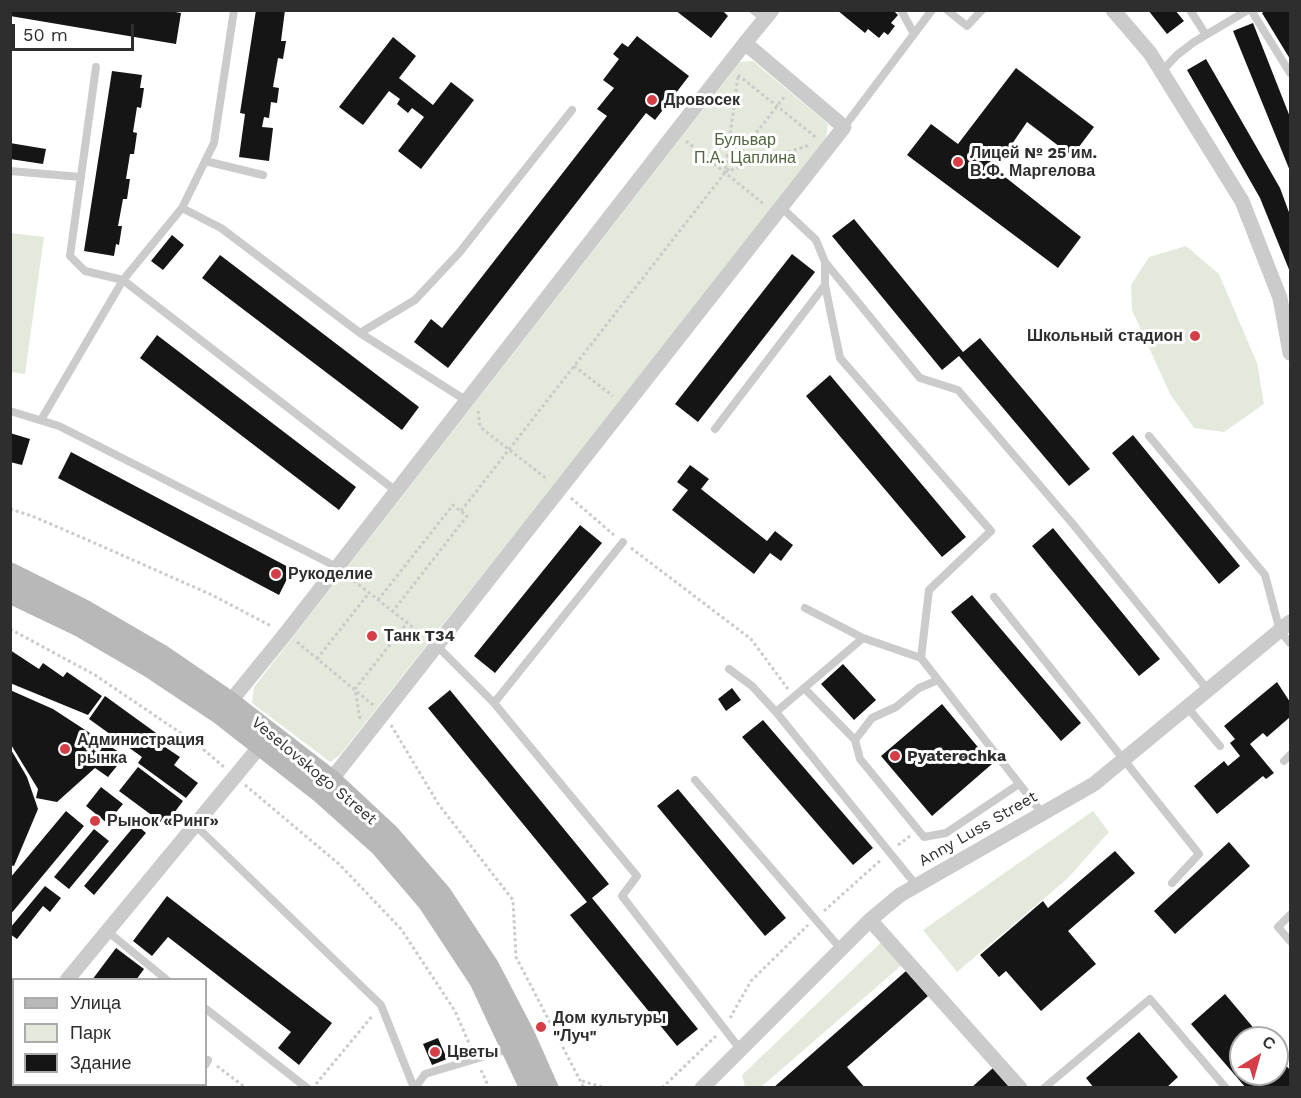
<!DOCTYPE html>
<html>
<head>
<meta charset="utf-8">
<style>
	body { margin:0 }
	#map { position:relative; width:1301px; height:1098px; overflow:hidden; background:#fff; font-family:"Work Sans",sans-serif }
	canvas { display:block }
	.frame { position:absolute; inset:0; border:12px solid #2e2e2e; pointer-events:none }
	.legend { position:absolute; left:12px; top:978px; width:195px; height:108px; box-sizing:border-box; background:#fff; border:2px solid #ababab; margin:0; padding:8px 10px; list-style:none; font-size:18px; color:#2e2e2e }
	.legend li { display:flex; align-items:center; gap:12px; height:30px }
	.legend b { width:30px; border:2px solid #ababab }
	.north { position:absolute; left:1229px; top:1026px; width:60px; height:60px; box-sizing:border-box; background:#fff; border:2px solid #ababab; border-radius:50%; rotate:37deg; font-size:16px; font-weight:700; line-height:24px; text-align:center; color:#2e2e2e }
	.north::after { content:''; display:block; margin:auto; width:21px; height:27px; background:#d63e47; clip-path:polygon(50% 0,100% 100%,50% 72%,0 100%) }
	.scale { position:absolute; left:12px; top:24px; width:122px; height:27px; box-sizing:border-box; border:3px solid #2e2e2e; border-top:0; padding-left:8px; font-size:18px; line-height:21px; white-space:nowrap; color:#2e2e2e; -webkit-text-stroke:4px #fff; paint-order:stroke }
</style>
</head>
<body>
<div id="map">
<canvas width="1301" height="1098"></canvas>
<div class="frame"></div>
<ul class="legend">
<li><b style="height:8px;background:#b8b8b8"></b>Улица</li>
<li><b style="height:16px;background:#e3eadc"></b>Парк</li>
<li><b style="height:16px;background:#151515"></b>Здание</li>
</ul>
<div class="north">С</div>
<div class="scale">50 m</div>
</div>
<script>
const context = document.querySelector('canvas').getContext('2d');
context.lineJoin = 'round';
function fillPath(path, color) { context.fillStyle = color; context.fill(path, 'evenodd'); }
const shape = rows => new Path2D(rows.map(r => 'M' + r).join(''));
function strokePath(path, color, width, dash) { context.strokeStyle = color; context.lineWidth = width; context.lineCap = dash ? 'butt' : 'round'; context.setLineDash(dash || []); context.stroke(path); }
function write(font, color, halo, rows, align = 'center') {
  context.font = font + ' "Work Sans",sans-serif'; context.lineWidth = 6; context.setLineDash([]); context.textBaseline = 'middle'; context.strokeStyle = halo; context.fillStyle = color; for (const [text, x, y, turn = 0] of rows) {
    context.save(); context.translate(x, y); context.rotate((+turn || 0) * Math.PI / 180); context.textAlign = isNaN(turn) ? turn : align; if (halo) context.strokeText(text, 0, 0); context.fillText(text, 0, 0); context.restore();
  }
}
fillPath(shape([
	[753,61,828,124,826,139,340,755,330,762,252,703,254,687,740,62],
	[11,233,44,237,25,374,11,372],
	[1186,246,1219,274,1257,363,1264,404,1224,432,1194,428,1170,394,1132,310,1131,285,1149,257],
	[1093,811,1109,832,1067,879,957,972,923,930],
	[891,933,910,958,761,1087,745,1087,742,1075]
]), '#e3eadc');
fillPath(shape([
	[10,10,164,10,181,13,176,44,10,16],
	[256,10,285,10,281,41,286,41,283,59,278,58,273,87,279,88,277,103,271,102,269,118,264,117,262,127,273,128,269,161,239,157,245,114,240,113],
	[675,10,722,10,728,16,711,38],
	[837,10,893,10,898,15,891,23,895,26,888,35,884,32,879,38,868,29,865,33],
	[1148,10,1175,10,1184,21,1167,34],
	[1266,10,1290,10,1290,59,1262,13],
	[1253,23,1290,117,1290,171,1233,31],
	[637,36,689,76,655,120,646,113,448,368,414,342,431,319,442,328,607,116,597,109,614,88,603,80,619,59,613,54,622,43,628,47],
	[393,37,416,56,399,78,433,105,451,82,474,100,421,169,398,151,424,117,412,108,408,113,397,104,400,99,389,91,363,125,339,107],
	[1206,59,1280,188,1290,215,1290,272,1260,198,1187,70],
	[1016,68,1094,127,1072,156,1027,122,995,169,1081,237,1058,268,907,155,931,124,958,144],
	[112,71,142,75,140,88,144,88,141,108,137,107,133,132,137,133,134,154,130,154,126,179,130,179,127,199,123,199,118,226,122,226,119,245,116,244,114,256,84,251],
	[10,143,46,149,43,164,10,159],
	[854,219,963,352,980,338,1090,469,1069,486,959,356,942,370,832,236],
	[172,235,184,245,163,270,151,261],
	[792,254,815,272,698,422,675,404],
	[220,255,419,407,402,430,202,278],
	[157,335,356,487,339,510,140,358],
	[830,375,966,537,942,557,806,396],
	[10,433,30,439,22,465,10,462],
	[1133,435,1240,566,1219,584,1112,453],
	[71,452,292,569,279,595,58,478],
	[690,465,709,479,701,489,767,541,775,531,793,545,781,561,770,553,754,574,672,510,688,490,677,482],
	[580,525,602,543,495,673,474,656],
	[1053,528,1160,659,1139,676,1032,546],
	[972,595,1081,723,1061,741,951,612],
	[10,650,39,669,43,663,63,677,67,672,102,696,88,715,10,683],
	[843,664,876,700,854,720,821,684],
	[1277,682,1290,702,1290,717,1267,737,1263,733,1250,744,1274,773,1266,779,1263,776,1217,814,1194,786,1224,761,1228,766,1240,756,1230,743,1235,739,1224,726],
	[732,688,741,700,726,711,718,699],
	[10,690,53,709,125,756,108,777,95,768,57,802,36,798,38,789,10,743],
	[450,690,609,884,592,898,698,1029,677,1046,570,915,587,902,428,708],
	[105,696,163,738,159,743,180,757,174,765,198,783,186,798,138,763,142,757,89,719],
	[942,704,992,764,932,816,881,756],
	[763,720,873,848,853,865,742,737],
	[10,748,27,777,38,809,14,866,10,865],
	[138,767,183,801,165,825,119,791],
	[101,787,123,804,107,823,86,806],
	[678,789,786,918,765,936,657,806],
	[66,811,84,826,10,915,10,878],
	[136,824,146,833,94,895,84,886],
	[94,829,109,841,69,889,54,877],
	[1229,842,1250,866,1175,934,1154,911],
	[1115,851,1135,873,1068,931,1096,964,1041,1011,1006,971,999,977,980,955,1043,901,1048,908],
	[45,886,61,898,50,912,43,906,17,939,10,934,10,928],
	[167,896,332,1023,299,1065,278,1048,291,1032,168,937,152,956,133,941],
	[116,948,144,969,136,980,92,980],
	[906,971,928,996,847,1067,865,1088,773,1088],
	[1225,994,1262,1038,1241,1038,1241,1074,1277,1074,1277,1055,1290,1070,1290,1088,1246,1088,1191,1024],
	[1139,1032,1178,1077,1166,1088,1094,1088,1086,1078],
	[438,1038,447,1059,432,1065,423,1044],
	[993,1068,1010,1088,971,1088]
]), '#151515');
strokePath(shape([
	[738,75,817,138],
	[738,77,725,172,810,145],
	[686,141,765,205],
	[574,366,613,396],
	[478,411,480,427,547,479],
	[571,498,614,535],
	[10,509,32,516,90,541,212,595,271,626],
	[461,511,785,96],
	[631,548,751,639,788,689],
	[349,577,424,636],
	[378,600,453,505,467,516,393,611],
	[10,629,95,675,197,744,224,767],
	[297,642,373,705],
	[317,659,369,593],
	[360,719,355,689,407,623],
	[391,725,439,805,513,900,516,957,584,1088],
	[245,785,339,864,401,929,455,1011,472,1050],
	[898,845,910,836],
	[824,911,882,859],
	[730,1018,751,981,808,925],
	[217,1066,246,1088],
	[481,1070,489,1088],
	[582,1081,606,1088],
	[316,1084,373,1015],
	[662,1088,717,1035]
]), '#cbcbcb', 3, [3, 3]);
strokePath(shape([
	[753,10,764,19],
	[947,10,967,26,982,10],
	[1190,10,1206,35],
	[1251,10,1290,73],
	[914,34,932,10],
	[96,67,70,256,85,271,123,280,182,208,214,143,234,10],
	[1162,71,1177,55,1194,42,1248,10],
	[844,127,914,34,901,10],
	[205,161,263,175],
	[10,171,81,177],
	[182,208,221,228,360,333,415,300,459,253,572,110],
	[825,262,920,378,958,390,1072,523,1208,690],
	[360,333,467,401],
	[10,411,59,426,337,567],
	[41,420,123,280,396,491],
	[715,429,825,285,825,262,816,240,781,207],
	[1149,436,1265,575,1280,631,1290,643],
	[994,597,1199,854,1172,883],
	[805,608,863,638],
	[437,646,494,703,637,876,622,896,740,1049],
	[921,658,1042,813],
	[729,669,752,686,776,712,916,885],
	[938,680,919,688,896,707,872,718,855,740,860,759,924,837,946,833,1019,784],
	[804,688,855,740],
	[494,703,623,542],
	[1187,707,1220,746],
	[776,712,863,638,921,658,929,590,991,531,840,358,825,285],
	[1284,761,1290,755],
	[695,780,841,949],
	[195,825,381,1005,414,1088],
	[1290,915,1278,927,1290,941],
	[107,931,167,980],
	[10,1005,14,1007],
	[206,1009,307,1088],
	[206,1064,208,1060],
	[86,1088,88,1084],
	[190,1088,192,1084],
	[415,1088,425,1074,509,1049],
	[1044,1088,1150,999,1226,1088]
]), '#cbcbcb', 8);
strokePath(shape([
	[1113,10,1150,53,1242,201,1280,298,1290,353],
	[745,43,772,10],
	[230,702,286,633,745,43,844,127,331,780],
	[870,920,1020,1088],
	[67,980,261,745],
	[10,1051,14,1047],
	[702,1088,870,920,900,895,1094,784,1290,622]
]), '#cbcbcb', 15);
strokePath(shape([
	[10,573,86,611,160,654,230,702,331,780,390,835,441,894,489,967,524,1034,548,1088],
	[10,593,79,626,151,668,220,714,321,793,380,846,428,902,480,981,530,1088]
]), '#b8b8b8', 21);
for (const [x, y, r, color] of [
	[652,100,6,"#d63e47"],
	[958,162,6,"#d63e47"],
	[1195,336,6,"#d63e47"],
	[276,574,6,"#d63e47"],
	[372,636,6,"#d63e47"],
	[65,749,6,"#d63e47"],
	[895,756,6,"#d63e47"],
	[95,821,6,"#d63e47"],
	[541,1027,6,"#d63e47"],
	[435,1052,6,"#d63e47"]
]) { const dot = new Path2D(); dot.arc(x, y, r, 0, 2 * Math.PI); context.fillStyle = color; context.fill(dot); strokePath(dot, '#fff', 2); }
write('bold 16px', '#2e2e2e', '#fff', [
	["Дровосек",664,100],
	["Лицей № 25 им.",970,153],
	["В.Ф. Маргелова",970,171],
	["Школьный стадион",1183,336,"right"],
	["Рукоделие",288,574],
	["Танк T34",384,636],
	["Администрация",77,740],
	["рынка",77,758],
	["Pyaterochka",907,756],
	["Рынок «Ринг»",107,821],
	["Дом культуры",553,1018],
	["\"Луч\"",553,1036],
	["Цветы",447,1052]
], 'left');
write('16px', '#50653f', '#fff', [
	["Бульвар",745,140],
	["П.А. Цаплина",745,158]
]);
write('16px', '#2e2e2e', '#fff', [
	["Veselovskogo Street",314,771,40],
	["Anny Luss Street",978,829,-30]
]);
</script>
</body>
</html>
